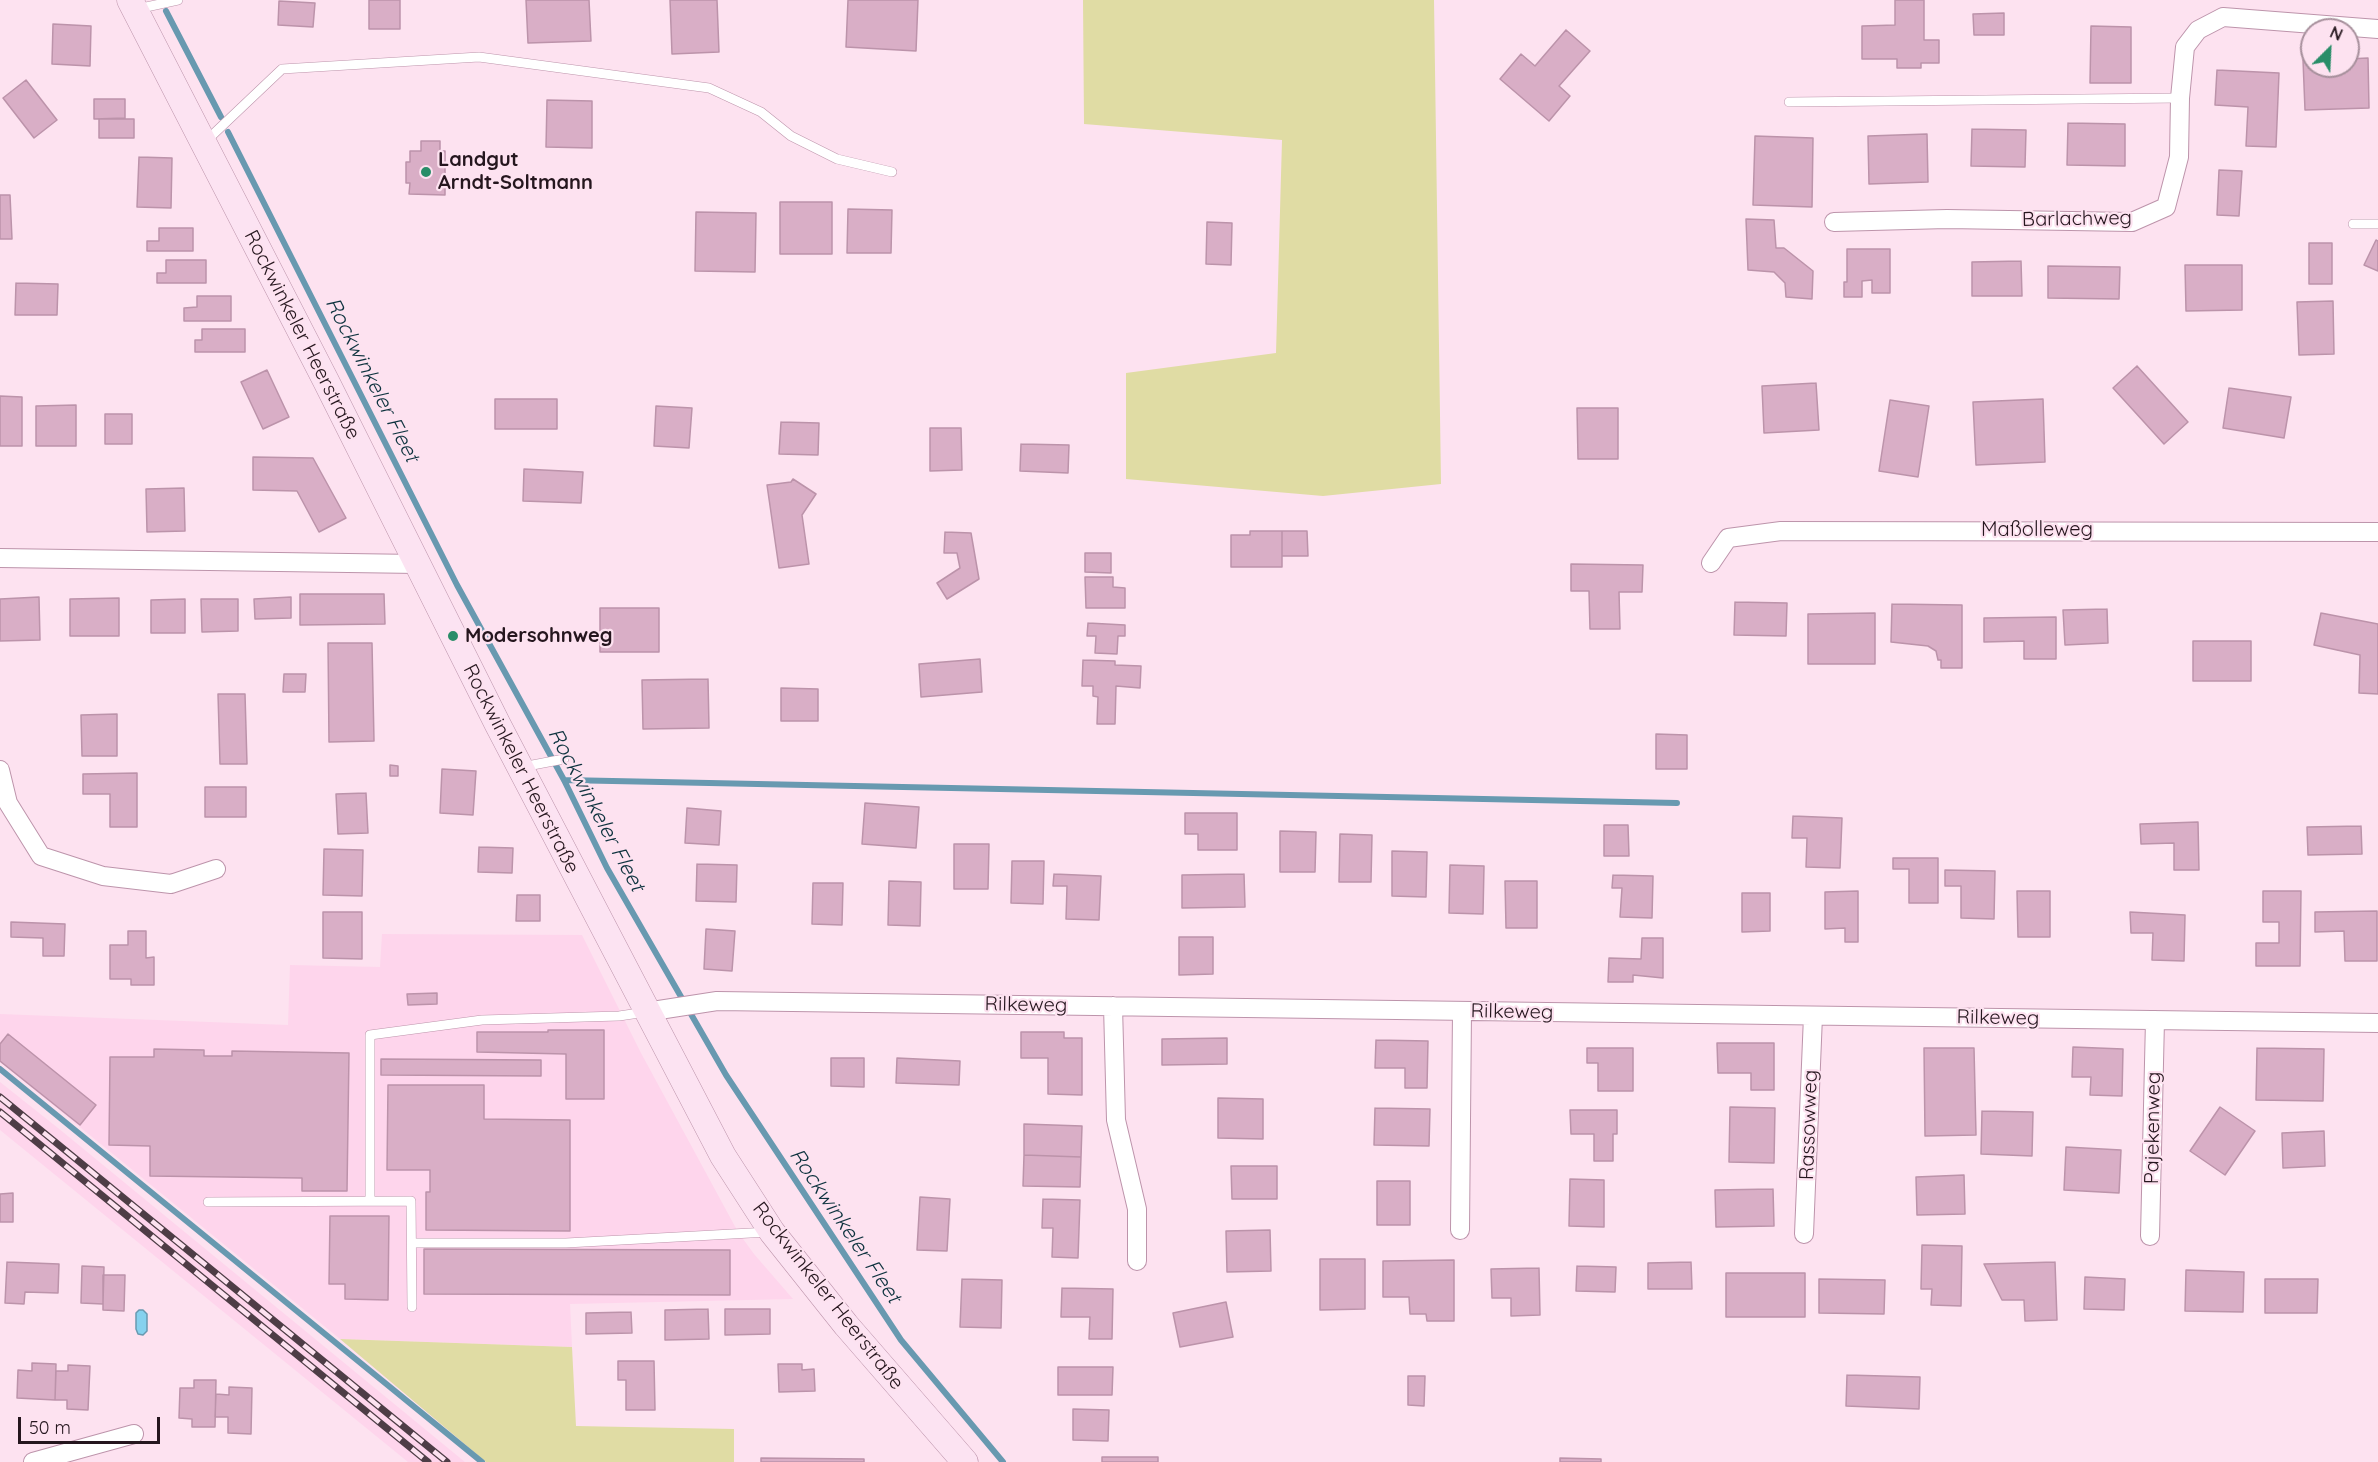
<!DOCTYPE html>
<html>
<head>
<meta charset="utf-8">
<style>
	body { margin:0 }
	#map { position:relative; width:2378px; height:1462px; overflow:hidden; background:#fde2f0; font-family:Quicksand,sans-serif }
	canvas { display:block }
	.north { position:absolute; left:2300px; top:18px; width:60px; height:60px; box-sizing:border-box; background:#fde2f0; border:2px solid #a7909c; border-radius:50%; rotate:24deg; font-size:16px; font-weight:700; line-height:24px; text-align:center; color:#25161e }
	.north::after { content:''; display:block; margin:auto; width:21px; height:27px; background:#288d68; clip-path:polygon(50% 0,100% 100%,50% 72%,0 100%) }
	.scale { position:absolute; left:18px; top:1417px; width:142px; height:27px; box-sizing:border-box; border:3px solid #25161e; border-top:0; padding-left:8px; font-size:18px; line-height:21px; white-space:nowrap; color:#25161e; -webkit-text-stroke:4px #fde2f0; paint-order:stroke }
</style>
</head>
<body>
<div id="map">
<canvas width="2378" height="1462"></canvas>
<div class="north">N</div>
<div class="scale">50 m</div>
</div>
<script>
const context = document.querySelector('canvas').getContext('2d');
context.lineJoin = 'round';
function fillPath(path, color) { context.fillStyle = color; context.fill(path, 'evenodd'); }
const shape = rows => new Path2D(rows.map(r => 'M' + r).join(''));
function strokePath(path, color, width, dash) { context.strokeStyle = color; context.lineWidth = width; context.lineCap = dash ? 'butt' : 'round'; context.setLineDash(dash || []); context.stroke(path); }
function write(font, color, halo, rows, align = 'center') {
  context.font = font + ' Quicksand,sans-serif'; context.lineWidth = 4.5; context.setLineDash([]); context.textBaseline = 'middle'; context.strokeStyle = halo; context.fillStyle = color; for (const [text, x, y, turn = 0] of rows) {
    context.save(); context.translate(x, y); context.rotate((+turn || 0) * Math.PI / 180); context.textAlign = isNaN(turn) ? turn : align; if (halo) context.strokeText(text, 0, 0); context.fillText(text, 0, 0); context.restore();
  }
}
fillPath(shape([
	[382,934,582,935,641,1053,738,1232,754,1254,793,1299,570,1304,572,1347,340,1339,0,1062,0,1014,288,1025,290,965,380,967],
	[0,1082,58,1128,465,1462,408,1462,0,1130]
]), '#fed5ec');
fillPath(shape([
	[1083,0,1434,0,1441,484,1323,496,1126,479,1126,373,1276,353,1282,140,1084,124],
	[340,1339,572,1347,576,1426,734,1429,734,1462,486,1462]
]), '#e0dca4');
const water = shape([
	[139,1310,143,1310,147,1314,147,1331,143,1335,138,1334,136,1329,136,1313,139,1310]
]);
fillPath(water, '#85d1ee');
strokePath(water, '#6899b0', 1.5);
strokePath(shape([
	[166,11,221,117],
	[228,132,457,585,564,780,607,868,726,1075,901,1340,1003,1462],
	[564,780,1677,803],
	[0,1069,482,1462]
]), '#6899b0', 6);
const building = shape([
	[369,0,400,0,400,29,369,29,369,0],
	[526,0,589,0,591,41,528,43,526,0],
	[670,0,717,0,719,52,672,54,670,0],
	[848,0,918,0,916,51,846,47,848,0],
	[1895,0,1924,0,1924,40,1939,40,1939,63,1921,63,1921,68,1897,68,1897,59,1862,59,1862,26,1895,25,1895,0],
	[279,1,315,3,313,27,278,25,279,1],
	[2004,13,2004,35,1974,35,1973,14,2004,13],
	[53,24,91,26,90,66,52,64,53,24],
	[2091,26,2131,27,2131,83,2090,83,2091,26],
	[1566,30,1590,51,1559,86,1570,96,1549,121,1500,79,1521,54,1535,66,1566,30],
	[2368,58,2369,108,2305,110,2303,60,2312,60,2312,66,2348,66,2348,59,2368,58],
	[2217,70,2279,73,2276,147,2246,146,2248,107,2215,105,2217,70],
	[26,80,57,120,34,138,3,98,26,80],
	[94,99,125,99,125,118,94,119,94,99],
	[547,100,592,101,592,148,546,147,547,100],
	[99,119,134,119,134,138,99,138,99,119],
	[2068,123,2125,124,2125,166,2067,165,2068,123],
	[1972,129,2026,130,2025,167,1971,166,1972,129],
	[1927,134,1928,182,1869,184,1868,136,1927,134],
	[1755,136,1813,138,1812,207,1753,205,1755,136],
	[421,141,440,141,440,151,445,151,445,195,409,194,410,183,406,183,406,162,410,162,410,151,421,151,421,141],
	[139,157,172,158,171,208,137,207,139,157],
	[2219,170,2242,171,2239,216,2217,215,2219,170],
	[0,195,10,195,12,239,0,239,0,195],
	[780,202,832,202,832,254,780,254,780,202],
	[848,209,892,210,891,253,847,253,848,209],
	[696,212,756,213,755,272,695,271,696,212],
	[1746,219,1774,220,1776,248,1784,248,1813,271,1812,299,1786,297,1785,283,1774,272,1748,270,1746,219],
	[1207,222,1232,223,1231,265,1206,264,1207,222],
	[159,228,193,228,193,251,147,251,147,241,159,241,159,228],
	[2376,240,2378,241,2378,271,2364,265,2376,240],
	[2309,243,2332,243,2332,284,2309,284,2309,243],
	[1847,249,1890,249,1890,293,1872,293,1872,280,1862,281,1862,297,1844,297,1844,282,1847,282,1847,249],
	[166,260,206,260,206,283,157,283,157,273,166,273,166,260],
	[2021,261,2022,296,1972,296,1972,262,2021,261],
	[2185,265,2242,265,2242,310,2186,311,2185,265],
	[2048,266,2120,267,2119,299,2048,298,2048,266],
	[16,283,58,284,57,315,15,315,16,283],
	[197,296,231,296,231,321,184,321,184,308,197,307,197,296],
	[2333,301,2334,354,2299,355,2297,302,2333,301],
	[202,329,245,329,245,352,195,352,195,340,202,340,202,329],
	[2137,366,2188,422,2164,444,2113,388,2137,366],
	[267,370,289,417,263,429,241,382,267,370],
	[1816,383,1819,430,1764,433,1762,386,1816,383],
	[2229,388,2291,397,2284,438,2223,428,2229,388],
	[0,396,22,397,22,446,0,446,0,396],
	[495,399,557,399,557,429,495,429,495,399],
	[2043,399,2045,462,1976,465,1973,402,2043,399],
	[1890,400,1929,406,1918,477,1879,471,1890,400],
	[76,405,76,446,36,446,36,406,76,405],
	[656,406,692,408,689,448,654,446,656,406],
	[1577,408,1618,408,1618,459,1578,459,1577,408],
	[105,414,132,414,132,444,105,444,105,414],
	[781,422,819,423,818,455,779,454,781,422],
	[930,428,961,428,962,470,930,471,930,428],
	[1021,444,1069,445,1068,473,1020,471,1021,444],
	[253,457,313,458,346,518,319,532,297,491,253,490,253,457],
	[524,469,583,472,581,503,523,501,524,469],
	[793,479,816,494,802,515,809,564,779,568,767,485,791,482,793,479],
	[184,488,185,531,147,532,146,489,184,488],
	[1250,531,1282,531,1282,567,1231,567,1231,535,1250,535,1250,531],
	[1282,531,1307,531,1308,556,1282,556,1282,531],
	[945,532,971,533,979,579,947,599,937,583,960,568,957,553,944,553,945,532],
	[1085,553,1111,553,1111,573,1085,572,1085,553],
	[1571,564,1643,565,1642,592,1619,592,1620,629,1590,629,1589,591,1571,591,1571,564],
	[1085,577,1113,577,1113,587,1125,588,1125,608,1086,608,1085,577],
	[300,594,384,594,385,624,300,625,300,594],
	[39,597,40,640,0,641,0,599,39,597],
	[291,597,291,618,255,619,254,599,291,597],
	[119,598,119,636,70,636,70,599,119,598],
	[185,599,185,633,151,633,151,600,185,599],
	[201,599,238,599,238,631,202,632,201,599],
	[1735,602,1787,603,1786,636,1734,635,1735,602],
	[1892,604,1962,605,1962,668,1941,668,1941,660,1938,660,1936,651,1928,646,1891,642,1892,604],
	[600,608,659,608,659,652,600,652,600,608],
	[2107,609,2108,643,2065,645,2063,610,2107,609],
	[1875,613,1875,664,1808,664,1808,614,1875,613],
	[2321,613,2378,624,2378,694,2359,693,2360,655,2314,645,2321,613],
	[2056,617,2056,659,2024,659,2024,641,1984,642,1984,618,2056,617],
	[1088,623,1125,625,1125,636,1118,636,1117,654,1095,653,1096,636,1087,636,1088,623],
	[2193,641,2251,641,2251,681,2193,681,2193,641],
	[328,643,372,643,374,741,329,742,328,643],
	[980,659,982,692,921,697,919,664,980,659],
	[1083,660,1115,661,1115,665,1141,666,1140,688,1116,686,1115,724,1097,724,1098,697,1093,696,1093,686,1082,686,1083,660],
	[284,674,306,674,305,692,283,692,284,674],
	[708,679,709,728,643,729,642,680,708,679],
	[781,688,818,689,818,721,781,721,781,688],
	[218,694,245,694,247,764,220,764,218,694],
	[117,714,117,756,82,756,81,715,117,714],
	[1656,734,1687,735,1687,769,1656,769,1656,734],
	[390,765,398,766,398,776,390,776,390,765],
	[442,769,476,771,473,815,440,813,442,769],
	[137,773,137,827,110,827,110,794,83,794,83,774,137,773],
	[205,787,246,787,246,817,205,817,205,787],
	[366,793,368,833,338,834,336,794,366,793],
	[865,803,919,807,916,848,862,844,865,803],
	[687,808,721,811,719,845,685,843,687,808],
	[1185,813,1237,813,1237,850,1198,850,1198,834,1185,834,1185,813],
	[1793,816,1842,818,1840,868,1806,867,1807,838,1792,838,1793,816],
	[2198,822,2199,870,2174,870,2174,843,2141,844,2140,824,2198,822],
	[1604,825,1628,825,1629,856,1604,856,1604,825],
	[2361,826,2362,854,2308,855,2307,827,2361,826],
	[1280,831,1316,832,1315,872,1280,872,1280,831],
	[1340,834,1372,835,1371,882,1339,882,1340,834],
	[954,844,989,844,988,889,954,889,954,844],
	[479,847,513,848,512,873,478,872,479,847],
	[324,849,363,850,362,896,323,895,324,849],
	[1392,851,1427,852,1426,897,1392,896,1392,851],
	[1893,858,1938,858,1938,903,1909,903,1909,869,1893,869,1893,858],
	[1012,861,1044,861,1043,904,1011,903,1012,861],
	[697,864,737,865,736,902,696,901,697,864],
	[1450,865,1484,866,1483,914,1449,913,1450,865],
	[1945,870,1995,871,1994,919,1961,918,1961,886,1945,886,1945,870],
	[1054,874,1101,876,1099,920,1066,919,1067,886,1053,886,1054,874],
	[1244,874,1245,907,1182,908,1182,875,1244,874],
	[1613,875,1653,876,1652,918,1620,917,1622,888,1612,888,1613,875],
	[889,881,921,882,920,926,888,925,889,881],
	[1505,881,1537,881,1537,928,1506,928,1505,881],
	[813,883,843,883,842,925,812,924,813,883],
	[1858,891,1858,942,1845,942,1845,928,1825,929,1825,892,1858,891],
	[2017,891,2050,891,2050,937,2018,937,2017,891],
	[2263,891,2301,891,2300,966,2256,966,2256,943,2279,943,2279,922,2263,922,2263,891],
	[1742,893,1770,893,1770,931,1742,932,1742,893],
	[517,895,540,895,540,921,516,921,517,895],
	[2377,911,2377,961,2345,961,2344,931,2315,932,2315,912,2377,911],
	[323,912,362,912,362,959,323,958,323,912],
	[2130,912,2185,915,2184,961,2152,960,2153,933,2131,933,2130,912],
	[11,922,65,924,64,956,43,956,43,938,11,937,11,922],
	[706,929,735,931,732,971,704,969,706,929],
	[128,931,146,931,146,958,154,957,154,985,131,985,131,979,110,979,110,945,128,945,128,931],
	[1179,937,1213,937,1213,974,1179,975,1179,937],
	[1642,938,1663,938,1663,978,1633,975,1633,982,1608,982,1609,958,1641,959,1642,938],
	[437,993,437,1004,408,1005,407,994,437,993],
	[548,1030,604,1030,604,1099,566,1099,566,1054,477,1052,477,1032,548,1032,548,1030],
	[1021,1032,1064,1032,1064,1038,1082,1038,1082,1095,1048,1094,1048,1058,1021,1058,1021,1032],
	[8,1034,96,1105,80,1125,0,1061,0,1044,8,1034],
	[1227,1038,1227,1064,1162,1065,1162,1039,1227,1038],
	[1376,1040,1428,1041,1427,1088,1405,1088,1405,1068,1375,1068,1376,1040],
	[1717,1043,1774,1043,1774,1090,1751,1090,1751,1073,1718,1073,1717,1043],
	[2073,1047,2123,1049,2122,1096,2090,1095,2091,1077,2072,1077,2073,1047],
	[1587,1048,1633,1048,1633,1091,1598,1091,1598,1063,1587,1063,1587,1048],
	[1924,1048,1974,1048,1976,1135,1925,1136,1924,1048],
	[2257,1048,2324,1049,2323,1101,2256,1100,2257,1048],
	[154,1049,204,1050,204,1056,232,1056,232,1051,349,1053,347,1191,302,1191,302,1178,150,1176,150,1146,109,1145,110,1057,154,1057,154,1049],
	[831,1058,864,1058,864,1087,831,1086,831,1058],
	[897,1058,960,1061,959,1085,896,1083,897,1058],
	[381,1059,541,1060,541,1076,381,1075,381,1059],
	[388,1085,484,1085,484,1119,570,1120,570,1231,426,1230,426,1192,430,1192,430,1170,387,1170,388,1085],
	[1218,1098,1263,1099,1263,1139,1218,1138,1218,1098],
	[1730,1107,1775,1108,1774,1163,1729,1162,1730,1107],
	[2220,1107,2255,1131,2225,1175,2190,1151,2220,1107],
	[1375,1108,1430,1109,1429,1146,1374,1145,1375,1108],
	[1570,1110,1617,1110,1617,1134,1613,1134,1613,1161,1594,1161,1594,1134,1571,1134,1570,1110],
	[1982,1111,2033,1112,2032,1156,1981,1154,1982,1111],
	[1024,1124,1082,1126,1081,1157,1024,1155,1024,1124],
	[2324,1131,2325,1166,2283,1168,2282,1133,2324,1131],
	[2066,1147,2121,1150,2119,1193,2064,1190,2066,1147],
	[1024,1155,1081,1157,1080,1187,1023,1186,1024,1155],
	[1231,1166,1277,1166,1277,1199,1232,1199,1231,1166],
	[1964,1175,1965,1214,1917,1215,1916,1177,1964,1175],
	[1570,1179,1604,1180,1604,1227,1569,1226,1570,1179],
	[1377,1181,1410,1181,1410,1225,1377,1225,1377,1181],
	[1773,1189,1774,1226,1716,1227,1715,1190,1773,1189],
	[13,1193,13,1222,0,1222,0,1194,13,1193],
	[920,1197,950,1199,947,1251,917,1250,920,1197],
	[1043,1199,1080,1200,1078,1258,1052,1257,1053,1228,1042,1228,1043,1199],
	[330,1216,389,1216,388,1300,345,1299,345,1284,329,1284,330,1216],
	[1270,1230,1271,1271,1227,1272,1226,1231,1270,1230],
	[1922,1245,1962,1246,1961,1306,1931,1305,1932,1289,1921,1289,1922,1245],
	[424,1249,730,1250,730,1295,424,1294,424,1249],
	[1320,1259,1365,1259,1365,1309,1320,1310,1320,1259],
	[1454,1260,1454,1321,1427,1321,1426,1314,1410,1314,1409,1297,1383,1297,1383,1261,1454,1260],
	[7,1262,59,1264,58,1293,25,1292,24,1304,5,1303,7,1262],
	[1691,1262,1692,1289,1648,1289,1648,1263,1691,1262],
	[2055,1262,2057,1320,2025,1321,2024,1300,2002,1300,1984,1264,2055,1262],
	[82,1266,104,1267,103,1304,81,1303,82,1266],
	[1577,1266,1616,1267,1615,1292,1576,1291,1577,1266],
	[1539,1268,1540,1315,1511,1316,1511,1298,1492,1298,1491,1269,1539,1268],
	[2186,1270,2244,1272,2243,1312,2185,1311,2186,1270],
	[1726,1273,1805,1273,1805,1317,1726,1317,1726,1273],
	[103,1275,125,1275,124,1311,103,1310,103,1275],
	[2085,1277,2125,1279,2124,1310,2084,1309,2085,1277],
	[962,1279,1002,1280,1001,1328,960,1327,962,1279],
	[1819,1279,1885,1280,1884,1314,1819,1313,1819,1279],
	[2265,1279,2318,1279,2317,1313,2265,1313,2265,1279],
	[1062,1288,1113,1289,1112,1339,1089,1339,1090,1317,1061,1317,1062,1288],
	[1226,1302,1233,1337,1180,1347,1173,1313,1226,1302],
	[708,1309,709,1339,665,1340,665,1310,708,1309],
	[725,1309,770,1309,770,1334,725,1335,725,1309],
	[631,1312,632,1333,586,1334,586,1313,631,1312],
	[618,1361,654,1361,655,1410,626,1410,626,1380,618,1380,618,1361],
	[32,1363,56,1364,55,1400,17,1398,18,1370,32,1371,32,1363],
	[778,1364,802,1364,802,1370,814,1369,815,1391,779,1392,778,1364],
	[68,1365,90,1366,88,1410,67,1409,67,1400,55,1400,56,1371,68,1371,68,1365],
	[1058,1367,1113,1367,1112,1395,1058,1395,1058,1367],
	[1847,1375,1920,1377,1919,1409,1846,1406,1847,1375],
	[1408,1376,1425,1376,1424,1406,1408,1405,1408,1376],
	[194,1380,216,1380,215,1427,192,1427,192,1419,179,1418,180,1388,194,1388,194,1380],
	[229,1387,252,1388,251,1434,228,1433,228,1417,215,1417,216,1394,229,1395,229,1387],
	[1073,1409,1109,1410,1108,1441,1073,1440,1073,1409],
	[1102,1457,1158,1457,1158,1462,1102,1462,1102,1457],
	[761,1458,864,1459,864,1462,761,1462,761,1458],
	[1560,1458,1601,1459,1601,1462,1560,1462,1560,1458]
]);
fillPath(building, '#d9aec6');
strokePath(building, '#bc93aa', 1.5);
const service = shape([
	[137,9,178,0],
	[1789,102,2180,98],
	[205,142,282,69,479,57,709,88,761,112,791,136,837,159,892,172],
	[2353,224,2378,224],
	[522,767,564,759],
	[370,1201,370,1035,482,1020,619,1016,646,1012],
	[208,1202,411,1201,412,1307],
	[412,1243,566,1243,769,1232]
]);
const minor = shape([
	[1834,222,1947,219,2132,222,2166,207,2179,157,2180,98,2185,47,2198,30,2223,17,2378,29],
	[0,558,418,564],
	[1711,563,1728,538,1781,531,2378,532],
	[0,770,8,803,41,856,103,876,171,884,216,869],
	[1113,1006,1116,1120,1137,1209,1137,1261],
	[646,1012,717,1001,2378,1023],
	[1460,1230,1462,1011],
	[1804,1234,1813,1016],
	[2150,1236,2155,1020],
	[33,1462,134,1434]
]);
const secondary = shape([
	[130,0,326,381,498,725,723,1156,772,1232,846,1325,965,1462]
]);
strokePath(service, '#bd94ab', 10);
strokePath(minor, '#bd94ab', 20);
strokePath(secondary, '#bd94ab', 27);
strokePath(service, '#fff', 9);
strokePath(minor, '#fff', 18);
strokePath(secondary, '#fce3f2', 26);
const rail = shape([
	[0,1097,447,1462],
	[0,1112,428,1462]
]);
strokePath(rail, '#4e3d46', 7);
strokePath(rail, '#fde2f0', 4.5, [14]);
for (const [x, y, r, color] of [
	[426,172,6,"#288d68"],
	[453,636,6,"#288d68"]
]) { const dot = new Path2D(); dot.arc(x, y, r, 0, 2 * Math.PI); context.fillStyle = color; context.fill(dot); strokePath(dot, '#fde2f0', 2); }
write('bold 20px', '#25161e', '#fde2f0', [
	["Landgut",438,160],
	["Arndt-Soltmann",438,183],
	["Modersohnweg",465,636]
], 'left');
write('20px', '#25161e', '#fde2f0', [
	["Barlachweg",2077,219,-1],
	["Rockwinkeler Heerstraße",302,335,63],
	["Maßolleweg",2037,530],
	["Rockwinkeler Heerstraße",521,769,63],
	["Rilkeweg",1026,1005,1],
	["Rilkeweg",1512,1012,1],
	["Rilkeweg",1998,1018,1],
	["Rassowweg",1809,1125,-88],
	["Pajekenweg",2153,1128,-89],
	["Rockwinkeler Heerstraße",828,1296,52]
]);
write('italic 21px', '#0d323e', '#fde2f0', [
	["Rockwinkeler Fleet",372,380,63],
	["Rockwinkeler Fleet",596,810,62],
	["Rockwinkeler Fleet",845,1226,56]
]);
</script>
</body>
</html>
